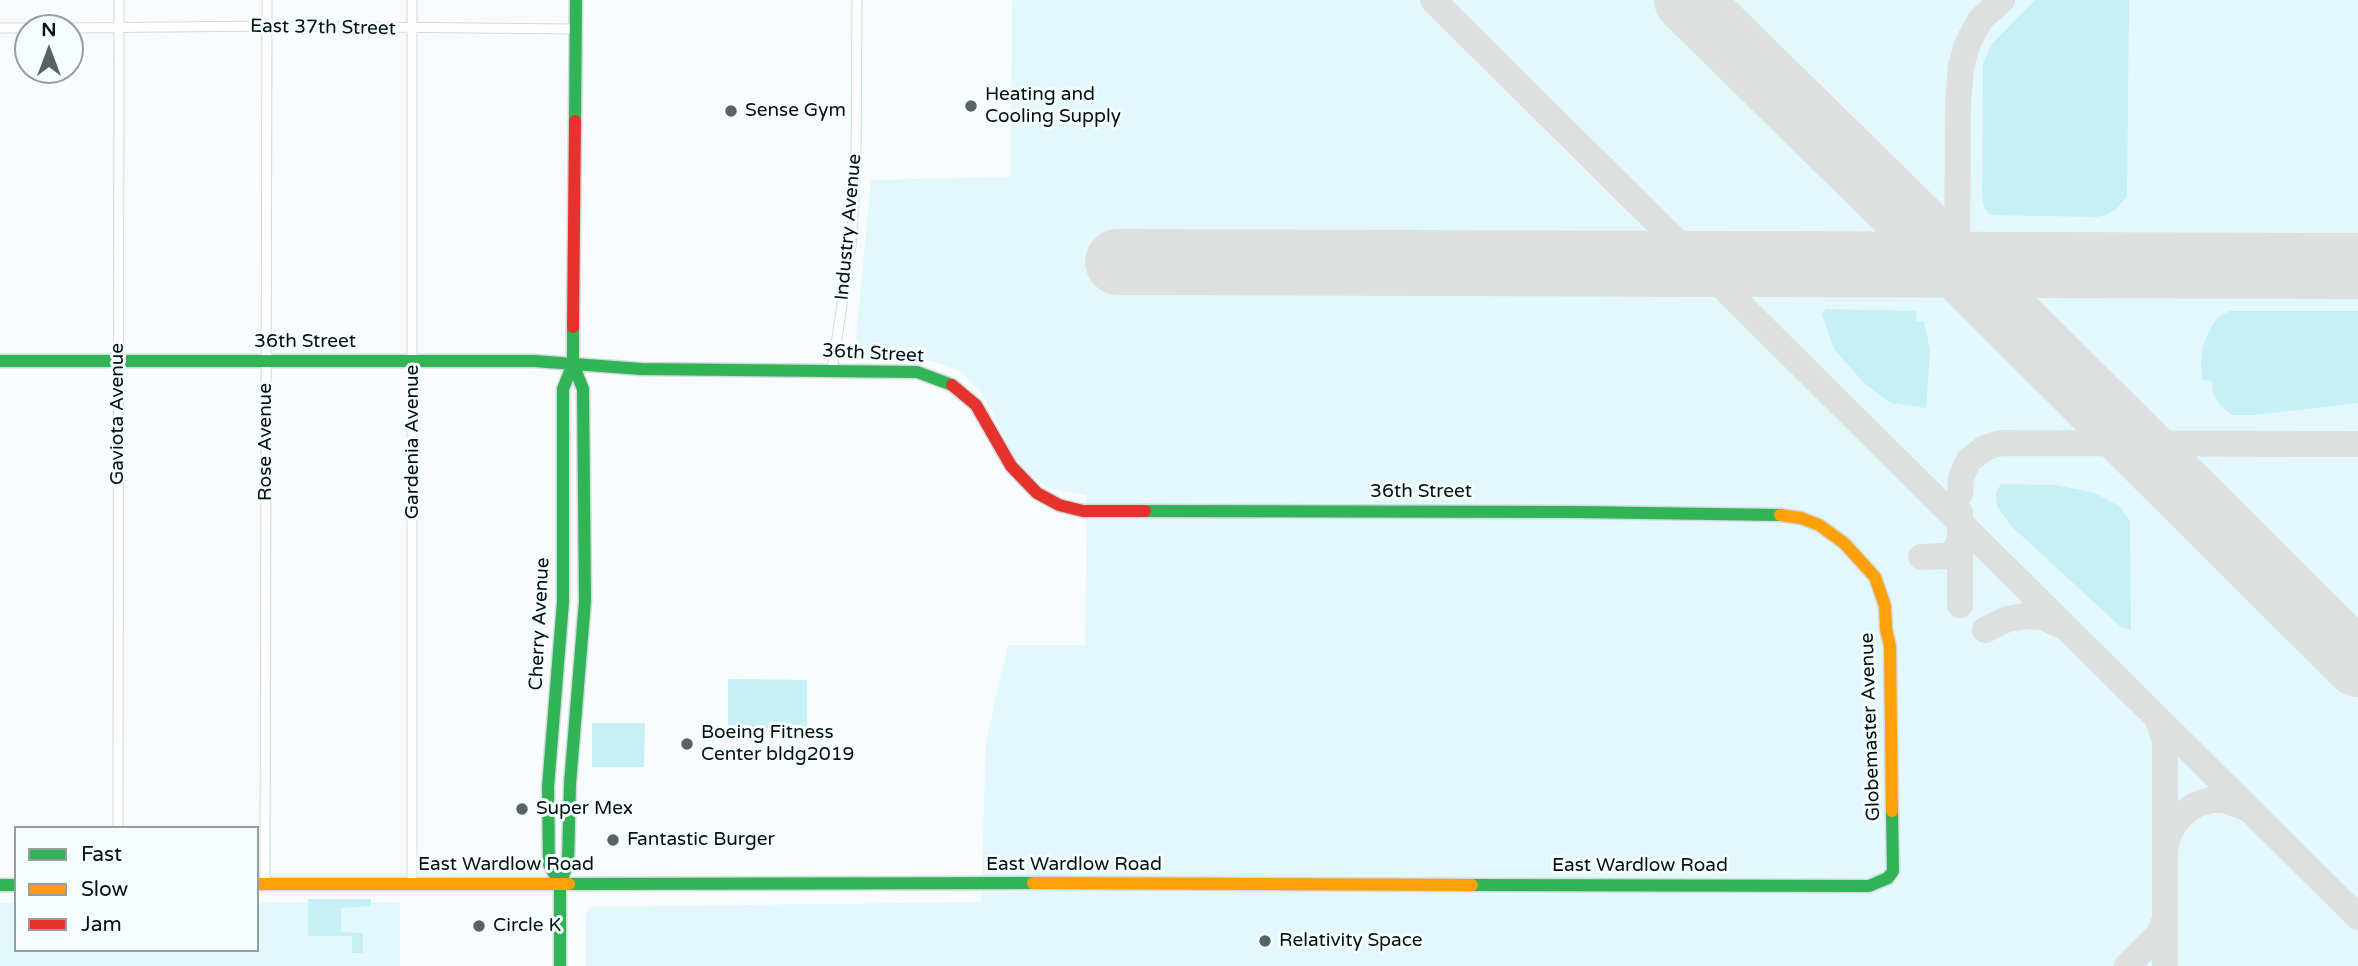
<!DOCTYPE html>
<html>
<head>
<meta charset="utf-8">
<style>
	body { margin:0 }
	#map { position:relative; width:2358px; height:966px; overflow:hidden; background:#f7fbfb; font-family:"Varela Round",sans-serif }
	canvas { display:block }
	.legend { position:absolute; left:14px; top:826px; width:245px; height:126px; box-sizing:border-box; background:#f5fcfd; border:2px solid #959e9f; margin:0; padding:9px 12px; list-style:none; font-size:21px; color:#041012 }
	.legend li { display:flex; align-items:center; gap:14px; height:35px }
	.legend b { width:35px; border:2px solid #959e9f }
	.north { position:absolute; left:14px; top:14px; width:70px; height:70px; box-sizing:border-box; background:#f5fcfd; border:2px solid #959e9f; border-radius:50%; rotate:0deg; font-size:19px; font-weight:700; line-height:28px; text-align:center; color:#041012 }
	.north::after { content:''; display:block; margin:auto; width:24px; height:32px; background:#596264; clip-path:polygon(50% 0,100% 100%,50% 72%,0 100%) }
</style>
</head>
<body>
<div id="map">
<canvas width="2358" height="966"></canvas>
<ul class="legend">
<li><b style="height:9px;background:#30b455"></b>Fast</li>
<li><b style="height:9px;background:#ff9f0a"></b>Slow</li>
<li><b style="height:9px;background:#e5322d"></b>Jam</li>
</ul>
<div class="north">N</div>
</div>
<script>
const context = document.querySelector('canvas').getContext('2d');
context.lineJoin = 'round';
function fillPath(path, color) { context.fillStyle = color; context.fill(path, 'evenodd'); }
const shape = rows => new Path2D(rows.map(r => 'M' + r).join(''));
function strokePath(path, color, width, dash) { context.strokeStyle = color; context.lineWidth = width; context.lineCap = dash ? 'butt' : 'round'; context.setLineDash(dash || []); context.stroke(path); }
function write(font, color, halo, rows, align = 'center') {
  context.font = font + ' "Varela Round",sans-serif'; context.lineWidth = 6; context.setLineDash([]); context.textBaseline = 'middle'; context.strokeStyle = halo; context.fillStyle = color; for (const [text, x, y, turn = 0] of rows) {
    context.save(); context.translate(x, y); context.rotate((+turn || 0) * Math.PI / 180); context.textAlign = isNaN(turn) ? turn : align; if (halo) context.strokeText(text, 0, 0); context.fillText(text, 0, 0); context.restore();
  }
}
fillPath(shape([
	[1012,0,2358,0,2358,966,586,966,586,913,591,907,981,902,986,742,1008,645,1085,645,1087,495,1048,488,1029,474,1010,453,991,408,979,389,956,369,928,360,875,358,863,351,856,339,871,180,1011,177],
	[257,902,400,902,400,966,0,966,0,903,16,903,16,950,257,950]
]), '#e2f8fc');
fillPath(shape([
	[2035,0,2129,0,2127,196,2116,209,2106,215,2096,217,1990,215,1984,207,1982,196,1983,64,1991,45],
	[1826,309,1916,311,1917,321,1924,321,1930,350,1926,408,1891,403,1865,384,1834,349,1822,314],
	[2230,311,2358,311,2358,403,2255,415,2232,415,2220,405,2213,394,2212,381,2202,379,2201,361,2203,346,2209,331,2217,318],
	[2001,484,2055,485,2095,493,2119,506,2130,521,2131,630,2121,627,2010,525,1997,506,1996,492],
	[728,679,807,680,807,728,728,728],
	[592,723,645,723,644,767,592,767],
	[308,899,371,899,371,906,341,908,341,932,363,933,363,953,352,953,352,936,308,936]
]), '#c6eff6');
strokePath(shape([
	[1433,0,2358,917],
	[1957,265,1958,103,1961,66,1968,42,1980,20,2002,0],
	[1960,494,1961,477,1969,460,1985,448,2000,443,2358,444],
	[1960,513,1960,605],
	[1921,557,1947,556,1955,551,1960,539],
	[1985,630,2007,619,2025,616,2042,617,2062,626],
	[2157,718,2165,740,2165,848,2169,833,2178,819,2190,808,2198,804,2211,800,2224,800,2249,809],
	[2127,966,2158,935,2165,919],
	[2165,966,2165,848]
]), '#dee0e0', 26);
strokePath(shape([
	[1687,0,1957,265,2358,664],
	[1118,262,2358,266]
]), '#dee0e0', 66);
const street = shape([
	[0,28,28,28],
	[70,28,267,26,576,29],
	[832,370,851,246,856,167,857,0],
	[118,828,119,0],
	[265,884,267,0],
	[412,885,412,0]
]);
const fast = shape([
	[575,121,576,0],
	[0,361,534,361,641,369,917,372,952,385],
	[1145,511,1577,512,1780,515],
	[569,884,1033,883],
	[0,885,16,885],
	[560,885,549,864,548,787,563,602,563,389,573,364,573,327],
	[1472,885,1869,886,1888,878,1893,871,1892,811],
	[560,966,560,885,568,862,570,784,585,601,583,389,573,364]
]);
const slow = shape([
	[1780,515,1801,518,1819,525,1844,543,1875,577,1885,606,1886,629,1890,646,1892,811],
	[1033,883,1472,885],
	[257,884,569,884]
]);
const jam = shape([
	[573,327,575,121],
	[952,385,976,405,1011,466,1037,493,1059,505,1083,511,1145,511]
]);
strokePath(street, '#d1dadc', 11);
strokePath(fast, '#d1dadc', 15);
strokePath(slow, '#d1dadc', 15);
strokePath(jam, '#d1dadc', 15);
strokePath(street, '#fefefe', 9);
strokePath(fast, '#30b455', 12);
strokePath(slow, '#ff9f0a', 12);
strokePath(jam, '#e5322d', 12);
for (const [x, y, r, color] of [
	[971,106,7,"#596264"],
	[731,111,7,"#596264"],
	[687,744,7,"#596264"],
	[522,809,7,"#596264"],
	[613,840,7,"#596264"],
	[479,926,7,"#596264"],
	[1265,941,7,"#596264"]
]) { const dot = new Path2D(); dot.arc(x, y, r, 0, 2 * Math.PI); context.fillStyle = color; context.fill(dot); strokePath(dot, '#f5fcfd', 2.5); }
write('19px', '#041012', '#f5fcfd', [
	["East 37th Street",323,28,1],
	["Industry Avenue",849,227,-85],
	["36th Street",305,342],
	["36th Street",873,354,3],
	["Gaviota Avenue",118,414,-90],
	["Rose Avenue",266,442,-90],
	["Gardenia Avenue",413,442,-90],
	["36th Street",1421,492],
	["Cherry Avenue",540,624,-87],
	["Globemaster Avenue",1871,727,-92],
	["East Wardlow Road",506,865],
	["East Wardlow Road",1074,865],
	["East Wardlow Road",1640,866]
]);
write('19px', '#041012', '#f5fcfd', [
	["Heating and",985,95],
	["Cooling Supply",985,117],
	["Sense Gym",745,111],
	["Boeing Fitness",701,733],
	["Center bldg2019",701,755],
	["Super Mex",536,809],
	["Fantastic Burger",627,840],
	["Circle K",493,926],
	["Relativity Space",1279,941]
], 'left');
</script>
</body>
</html>
